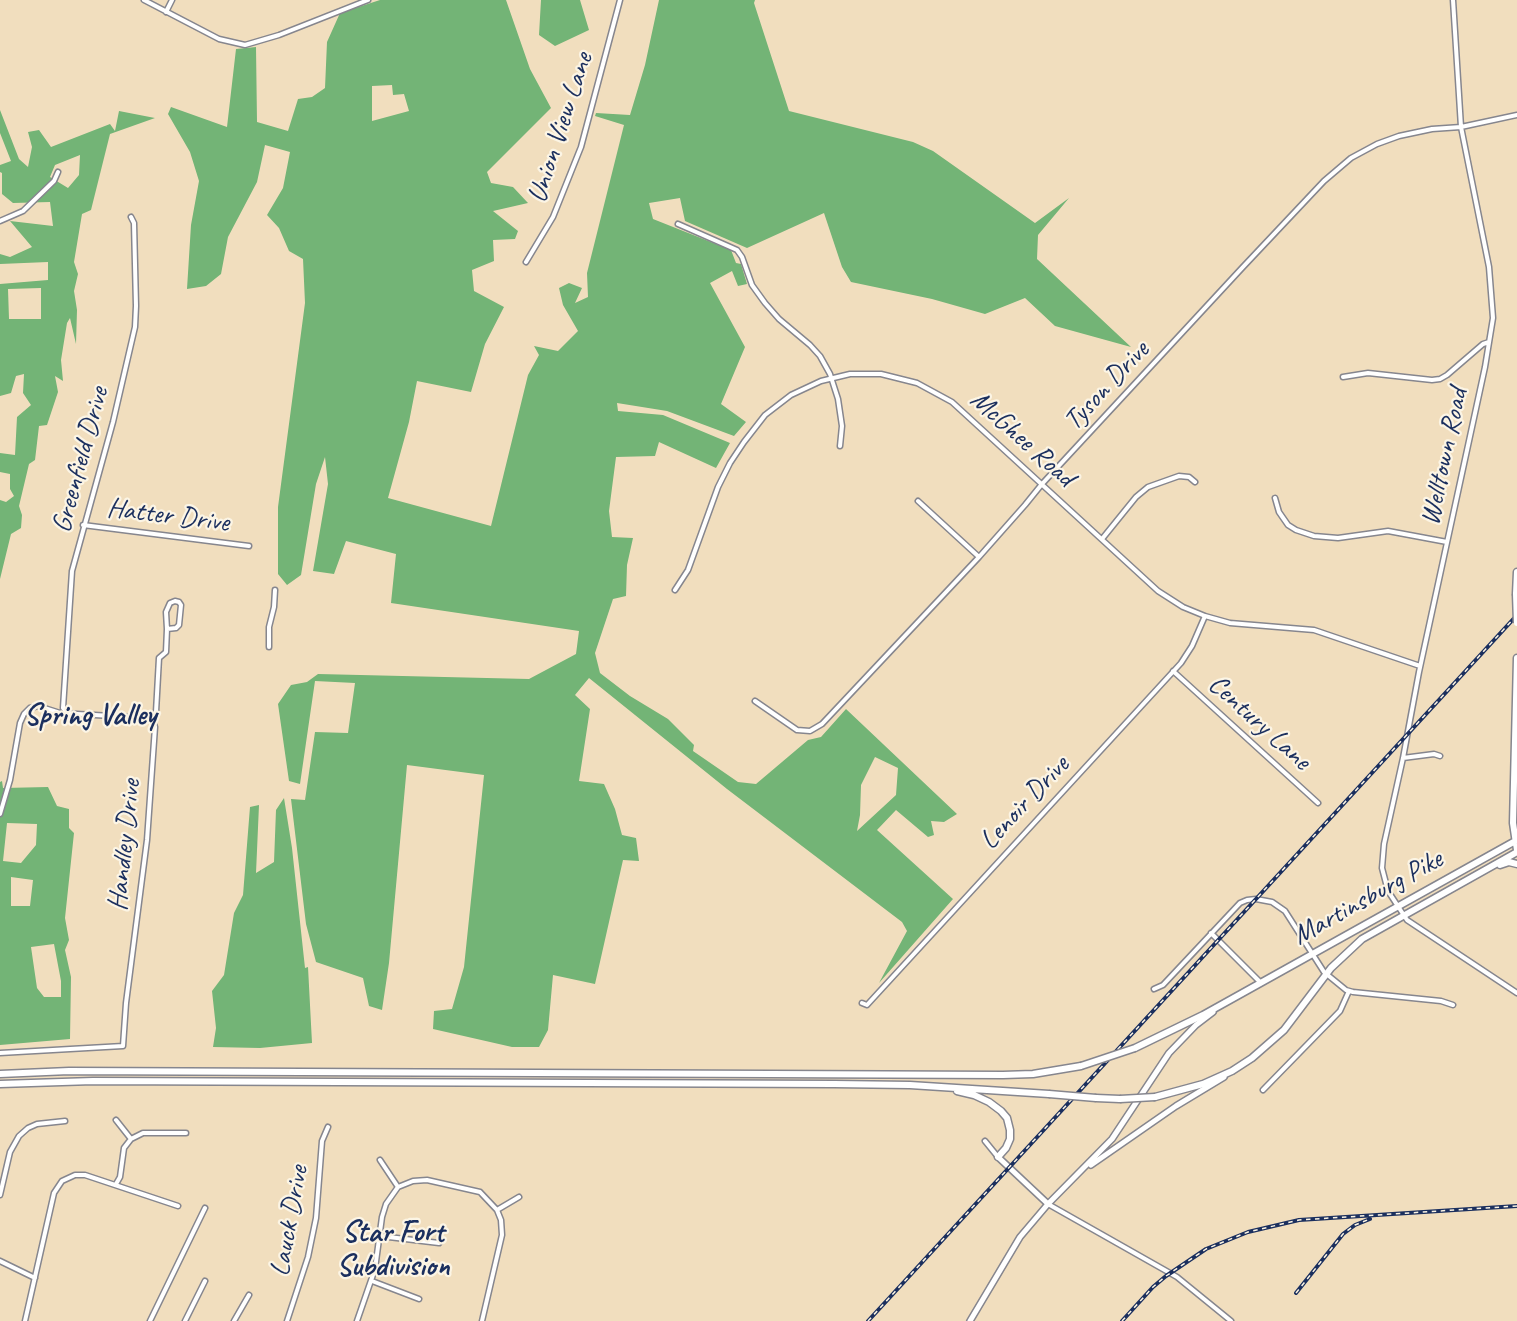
<!DOCTYPE html>
<html>
<head>
<meta charset="utf-8">
<style>
	body { margin:0 }
	canvas { display:block; background:#f1debe }
</style>
</head>
<body>
<canvas width="1517" height="1321"></canvas>
<script>
const context = document.querySelector('canvas').getContext('2d');
context.lineJoin = 'round';
function fillPath(path, color) { context.fillStyle = color; context.fill(path, 'evenodd'); }
const shape = rows => new Path2D(rows.map(r => 'M' + r).join(''));
function strokePath(path, color, width, dash) { context.strokeStyle = color; context.lineWidth = width; context.lineCap = dash ? 'butt' : 'round'; context.setLineDash(dash || []); context.stroke(path); }
function write(font, color, halo, rows, align = 'center') {
  context.font = font + ' Caveat,sans-serif'; context.lineWidth = 4.5; context.setLineDash([]); context.textBaseline = 'middle'; context.strokeStyle = halo; context.fillStyle = color; for (const [text, x, y, turn = 0] of rows) {
    context.save(); context.translate(x, y); context.rotate((+turn || 0) * Math.PI / 180); context.textAlign = isNaN(turn) ? turn : align; if (halo) context.strokeText(text, 0, 0); context.fillText(text, 0, 0); context.restore();
  }
}
fillPath(shape([
	[380,0,506,0,530,69,551,108,487,172,491,183,513,187,528,203,493,211,518,231,515,239,493,240,494,261,472,270,474,291,504,307,485,344,471,392,417,381,409,422,388,498,491,526,528,375,539,355,534,346,558,351,578,331,563,305,559,288,569,283,582,288,575,303,588,297,587,273,624,125,595,116,596,113,630,115,645,65,659,0,755,0,754,3,789,111,913,142,933,151,1035,223,1069,198,1038,235,1037,259,1131,347,1055,326,1025,298,985,314,932,299,851,282,842,267,824,213,747,248,685,221,680,198,649,203,653,219,731,250,736,263,741,264,747,284,738,286,732,271,710,283,745,347,721,404,746,422,734,436,667,411,617,403,618,411,663,415,730,443,716,468,659,442,655,456,616,457,609,511,612,537,633,538,627,565,626,596,613,599,595,653,600,673,630,696,668,719,694,745,693,751,738,782,756,784,808,740,821,737,846,709,957,814,944,822,931,821,934,835,928,837,896,810,877,830,953,899,879,983,907,931,902,922,727,789,589,678,575,695,590,709,579,781,604,784,615,809,622,835,636,838,639,861,623,860,595,984,553,975,548,1030,539,1047,512,1047,433,1029,434,1011,452,1009,464,967,484,775,407,765,389,963,382,1010,369,1006,363,978,316,962,306,924,291,799,305,800,315,732,348,733,355,683,315,681,300,784,289,781,278,704,291,685,307,682,318,674,529,679,576,654,579,631,391,603,396,554,346,541,334,574,313,571,328,484,325,457,316,484,301,575,287,585,278,574,278,507,305,303,303,259,289,251,279,228,267,215,283,188,290,152,265,145,257,182,228,237,221,274,206,286,187,289,191,225,199,181,190,152,168,114,171,107,227,127,236,49,256,47,257,122,288,131,298,99,312,97,325,88,327,42,340,13],
	[392,85,393,95,404,94,409,111,372,121,372,86],
	[875,757,898,768,896,795,857,831,860,815,861,785],
	[541,0,580,0,589,30,555,46,539,35],
	[0,110,19,159,28,167,32,147,28,132,39,130,51,147,110,124,115,131,119,111,155,118,110,134,91,210,82,214,74,262,78,274,74,291,77,310,76,344,70,318,67,323,61,360,63,381,55,376,58,392,47,425,39,426,35,460,29,464,19,506,22,515,21,528,11,534,0,579,0,500,6,502,14,496,10,489,10,474,0,472,0,453,15,455,17,417,31,405,23,393,24,374,16,376,11,393,0,396,0,284,48,280,48,262,0,264,0,254,10,257,32,247,10,221,53,226,50,202,13,203,2,194,2,173,0,172,0,165,11,161,0,133],
	[80,155,79,175,68,188,50,177,55,165],
	[41,288,41,319,9,319,8,289],
	[2,781,3,788,48,787,57,806,69,809,69,828,74,833,65,918,69,940,65,950,71,977,70,1039,0,1045,0,782],
	[7,823,37,824,36,845,21,863,3,861],
	[11,877,33,880,30,906,11,906],
	[54,944,61,981,61,997,44,997,37,988,31,947],
	[284,798,292,848,305,968,308,967,312,1043,260,1048,213,1047,216,1028,212,991,224,975,234,913,243,895,250,807,259,805,256,873,274,862,276,810]
]), '#73b476');
const minor = shape([
	[144,0,219,39,245,45,279,35,368,0],
	[1453,0,1461,127,1489,267,1493,318,1485,367,1419,672,1403,758,1384,844,1382,868,1388,891,1407,920,1517,993],
	[166,12,172,0],
	[0,221,23,211,54,181,58,172],
	[678,224,737,250,742,257,752,285,765,303,779,319,810,345,820,356,830,374,838,399,842,426,840,446],
	[526,262,553,217,581,147,620,0],
	[1343,377,1368,373,1432,380,1440,379,1447,375,1483,344,1489,342],
	[1275,498,1279,512,1288,525,1296,530,1314,536,1338,538,1388,531,1447,542],
	[918,501,979,557],
	[83,525,249,546],
	[1102,539,1136,497,1148,487,1179,476,1189,477,1195,482],
	[675,590,688,570,718,487,730,463,744,442,765,415,791,395,821,381,850,374,881,374,917,383,952,402,1158,591,1183,607,1205,616,1230,623,1314,630,1420,666],
	[175,601,179,602,181,605,179,625,176,628,167,629,166,612,170,603,175,601],
	[269,647,269,627,274,607,275,590],
	[1173,671,1318,803],
	[755,701,797,730,810,731,822,724,979,557,1025,505,1042,484,1242,268,1324,181,1351,158,1377,144,1399,136,1432,129,1461,127,1517,115],
	[68,713,63,708,72,571,113,422,135,327,136,306,134,223,131,217],
	[1403,758,1434,754,1440,756],
	[0,814,10,780,20,723,24,714,30,708,38,706,60,713,146,718,153,721],
	[1211,933,1260,982],
	[1154,989,1163,985,1240,903,1247,900,1256,899,1272,902,1285,911,1324,972,1346,990,1353,992,1441,1001,1453,1005],
	[862,1003,867,1005,1181,663,1192,646,1205,616],
	[0,1053,123,1046,126,1003,147,840,155,727,153,721,156,712,159,658,166,652,167,629],
	[1263,1090,1340,1011,1349,991],
	[116,1120,131,1139],
	[985,1141,998,1157],
	[380,1160,398,1187],
	[116,1184,120,1177,124,1148,131,1139,143,1133,186,1133],
	[0,1195,10,1152,19,1136,28,1128,37,1124,65,1121],
	[1048,1204,1177,1277,1231,1321],
	[497,1210,519,1197],
	[380,1236,439,1243],
	[0,1261,35,1278],
	[372,1281,419,1299],
	[25,1321,54,1193,62,1181,75,1175,85,1175,178,1206],
	[150,1321,205,1208],
	[185,1321,205,1281],
	[234,1321,249,1295],
	[287,1321,308,1257,316,1218,322,1141,328,1127],
	[357,1321,375,1269,382,1217,386,1204,398,1187,413,1181,427,1180,480,1192,497,1210,501,1220,502,1235,482,1321]
]);
const major = shape([
	[998,1157,1048,1204],
	[1091,1165,1176,1106,1224,1077],
	[970,1321,1020,1237,1048,1204,1112,1139,1169,1053,1196,1025,1213,1012]
]);
const highway = shape([
	[1516,594,1517,572],
	[1517,658,1513,823,1517,850],
	[1500,865,1509,862,1517,864],
	[1135,1048,1203,1015,1517,840],
	[0,1074,69,1071,1003,1075,1033,1074,1081,1066],
	[0,1084,93,1081,834,1084,910,1085,1049,1094],
	[957,1091,974,1095,989,1102,1001,1111,1007,1118,1010,1130,1010,1139,1006,1148,998,1157],
	[1155,1097,1203,1084,1232,1071,1252,1058,1284,1030,1331,968,1362,939,1517,852],
	[1096,1098,1120,1099]
]);
strokePath(minor, '#86868e', 7);
strokePath(major, '#86868e', 8);
strokePath(highway, '#86868e', 9);
strokePath(minor, '#fff', 4);
strokePath(major, '#fff', 5);
strokePath(highway, '#fff', 6);
const rail = shape([
	[1296,1293,1343,1234,1355,1225,1370,1219],
	[868,1321,1517,615],
	[1122,1321,1153,1287,1166,1276,1206,1249,1248,1232,1299,1220,1517,1206]
]);
strokePath(rail, '#1b2f5e', 4);
strokePath(rail, '#fcf5e5', 1.5, [4.5]);
const highwayBridge = shape([
	[1516,594,1517,623],
	[1081,1066,1135,1048],
	[1049,1094,1096,1098],
	[1120,1099,1155,1097]
]);
strokePath(highwayBridge, '#86868e', 9, []);
strokePath(highwayBridge, '#fff', 6);
write('28px', '#1b2f5e', '#fcf5e5', [
	["Union View Lane",561,128,-72],
	["Tyson Drive",1107,386,-47],
	["McGhee Road",1022,439,42],
	["Welltown Road",1445,457,-78],
	["Greenfield Drive",81,460,-75],
	["Hatter Drive",168,516,7],
	["Century Lane",1259,723,42],
	["Lenoir Drive",1025,803,-47],
	["Handley Drive",125,845,-84],
	["Martinsburg Pike",1368,898,-29],
	["Lauck Drive",290,1221,-80]
]);
write('bold 30px', '#1b2f5e', '#fcf5e5', [
	["Spring Valley",90,716],
	["Star Fort",393,1233],
	["Subdivision",393,1267]
]);
</script>
</body>
</html>
